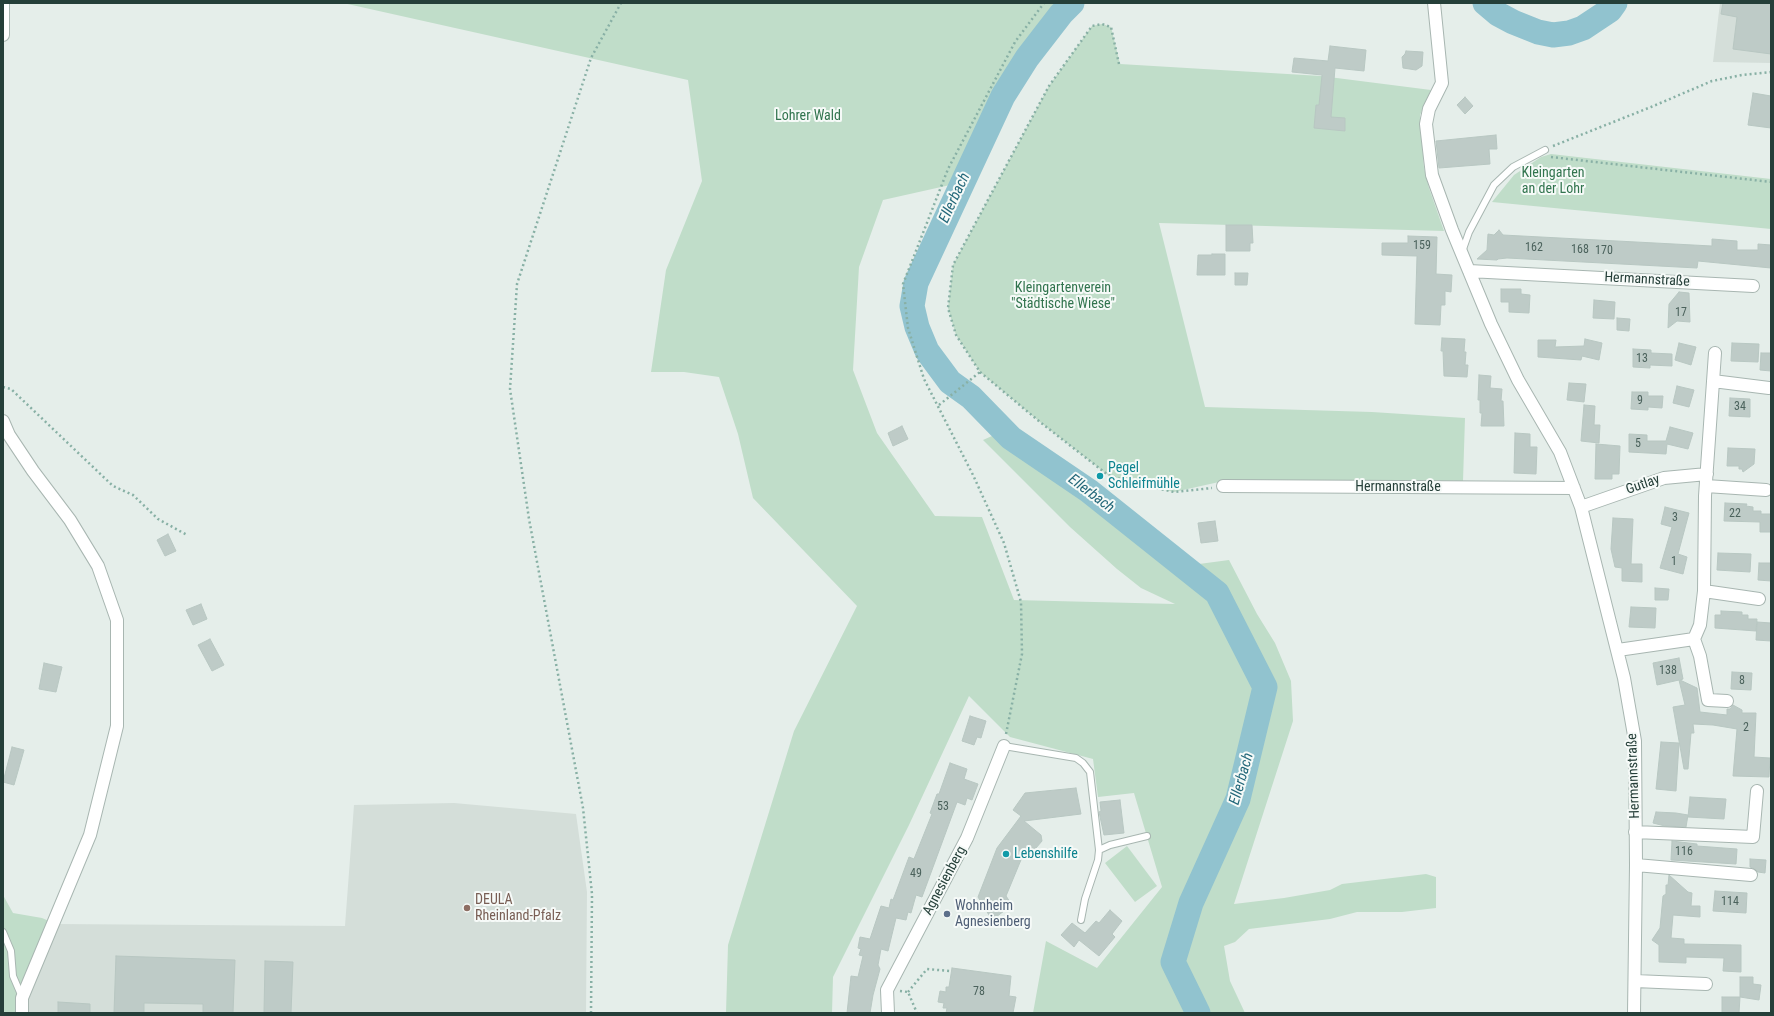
<!DOCTYPE html>
<html>
<head>
<meta charset="utf-8">
<style>
	body { margin:0 }
	#map { position:relative; width:1774px; height:1016px; overflow:hidden; background:#e5eeea; font-family:"Roboto Condensed",sans-serif }
	canvas { display:block }
	.frame { position:absolute; inset:0; border:4px solid #253f39; pointer-events:none }
</style>
</head>
<body>
<div id="map">
<canvas width="1774" height="1016"></canvas>
<div class="frame"></div>
</div>
<script>
const context = document.querySelector('canvas').getContext('2d');
context.lineJoin = 'round';
function fillPath(path, color) { context.fillStyle = color; context.fill(path, 'evenodd'); }
const shape = rows => new Path2D(rows.map(r => 'M' + r).join(''));
function strokePath(path, color, width, dash) { context.strokeStyle = color; context.lineWidth = width; context.lineCap = dash ? 'butt' : 'round'; context.setLineDash(dash || []); context.stroke(path); }
function write(font, color, halo, rows, align = 'center') {
  context.font = font + ' "Roboto Condensed",sans-serif'; context.lineWidth = 4; context.setLineDash([]); context.textBaseline = 'middle'; context.strokeStyle = halo; context.fillStyle = color; for (const [text, x, y, turn = 0] of rows) {
    context.save(); context.translate(x, y); context.rotate((+turn || 0) * Math.PI / 180); context.textAlign = isNaN(turn) ? turn : align; if (halo) context.strokeText(text, 0, 0); context.fillText(text, 0, 0); context.restore();
  }
}
fillPath(shape([
	[1720,3,1771,3,1771,63,1713,62],
	[454,803,576,814,587,892,586,1013,24,1013,24,1000,56,924,345,926,354,805]
]), '#d4ded9');
fillPath(shape([
	[343,3,1066,3,1006,81,959,183,883,200,859,267,853,370,877,433,935,516,982,517,1014,600,1175,604,1141,588,1117,569,1070,527,983,440,1010,428,1045,450,1125,508,1154,533,1199,564,1229,560,1257,614,1275,643,1291,681,1293,721,1234,904,1284,898,1330,890,1342,884,1426,874,1436,877,1436,908,1402,912,1357,912,1330,919,1249,929,1235,942,1224,946,1230,981,1245,1013,1033,1013,1046,941,1097,968,1162,887,1134,793,1098,797,1093,759,1010,737,969,696,909,825,833,977,832,1013,726,1013,728,945,794,731,857,606,753,498,738,434,719,377,684,372,651,372,666,270,702,181,688,80],
	[1102,24,1111,27,1120,64,1321,76,1431,90,1420,115,1424,168,1429,188,1444,231,1159,223,1205,407,1372,412,1465,418,1463,481,1368,480,1219,482,1174,492,1129,482,1108,475,1040,422,980,372,956,335,948,308,953,265,1049,86,1092,26],
	[1551,154,1771,179,1771,229,1492,202,1514,175,1541,157],
	[1127,846,1157,886,1135,902,1105,863],
	[3,895,13,913,42,918,56,924,24,1000,24,1013,3,1013]
]), '#c0ddc9');
strokePath(shape([
	[1072,3,1061,14,1027,58,1003,96,916,283,912,306,917,327,927,351,950,382,971,397,1011,438,1089,491,1217,593,1265,687,1238,799,1191,903,1173,962,1198,1013],
	[1485,3,1498,14,1513,22,1538,32,1553,35,1569,33,1583,28,1610,10,1615,3]
]), '#91c3cf', 25);
const building = shape([
	[1723,3,1771,3,1771,54,1733,49,1737,17,1721,14,1723,3],
	[1330,46,1366,50,1364,71,1335,68,1331,117,1345,118,1345,131,1314,128,1316,105,1319,105,1322,75,1292,72,1294,58,1328,61,1330,46],
	[1406,51,1423,52,1422,66,1416,70,1403,68,1402,57,1405,54,1406,51],
	[1753,93,1771,96,1771,128,1748,125,1753,93],
	[1465,97,1473,106,1465,114,1457,105,1465,97],
	[1496,135,1497,149,1489,149,1490,164,1439,168,1436,141,1496,135],
	[1226,225,1252,225,1253,243,1250,243,1250,251,1226,251,1226,225],
	[1499,230,1503,235,1712,246,1712,239,1737,241,1737,250,1758,250,1758,244,1771,245,1771,268,1698,261,1697,268,1507,258,1498,259,1497,260,1477,259,1487,250,1488,234,1494,235,1499,230],
	[1408,236,1437,237,1436,274,1452,275,1451,292,1445,291,1445,305,1441,305,1440,325,1415,324,1417,256,1382,255,1382,243,1408,243,1408,236],
	[1212,254,1225,254,1225,275,1197,275,1198,255,1212,255,1212,254],
	[1235,273,1248,273,1247,285,1235,285,1235,273],
	[1501,289,1521,289,1521,294,1530,295,1529,313,1509,312,1509,302,1501,302,1501,289],
	[1679,292,1689,293,1690,322,1677,321,1668,328,1669,304,1679,292],
	[1594,300,1615,302,1614,319,1593,318,1594,300],
	[1617,318,1630,319,1629,331,1617,330,1617,318],
	[1442,338,1465,339,1464,352,1466,352,1465,365,1468,365,1467,377,1444,376,1443,351,1441,351,1442,338],
	[1585,339,1602,343,1599,360,1582,356,1581,360,1538,357,1538,340,1556,340,1555,347,1584,346,1585,339],
	[1679,343,1696,347,1691,365,1675,360,1679,343],
	[1732,343,1759,344,1758,362,1731,361,1732,343],
	[1633,349,1651,350,1651,353,1672,354,1672,366,1650,365,1650,368,1633,367,1633,349],
	[1761,353,1771,353,1771,371,1760,370,1761,353],
	[1479,375,1491,376,1490,388,1502,389,1501,401,1503,401,1504,426,1481,426,1482,413,1480,413,1480,400,1478,400,1479,375],
	[1569,383,1586,384,1584,402,1567,400,1569,383],
	[1677,386,1694,390,1689,407,1673,403,1677,386],
	[1632,392,1648,392,1648,396,1663,396,1662,408,1648,407,1648,410,1631,409,1632,392],
	[1730,398,1750,399,1750,417,1729,416,1730,398],
	[1584,405,1595,406,1594,425,1600,425,1599,443,1581,441,1584,405],
	[902,426,908,439,893,446,888,433,902,426],
	[1670,427,1693,433,1688,449,1667,444,1666,454,1629,452,1629,434,1647,435,1647,441,1666,441,1670,427],
	[1515,433,1530,434,1530,447,1537,447,1536,474,1514,473,1515,433],
	[1596,444,1620,446,1619,474,1612,474,1612,479,1595,479,1596,444],
	[1728,448,1755,449,1754,464,1743,472,1742,469,1739,469,1739,466,1727,466,1728,448],
	[1725,503,1747,504,1746,506,1753,507,1753,511,1761,511,1761,514,1771,514,1771,532,1760,532,1760,522,1724,521,1725,503],
	[1665,507,1689,513,1678,554,1687,557,1683,574,1660,568,1672,527,1661,524,1665,507],
	[1613,518,1633,519,1631,564,1642,564,1642,582,1622,581,1622,568,1615,567,1611,549,1613,518],
	[1215,521,1218,541,1201,543,1198,523,1215,521],
	[168,534,176,551,165,556,157,540,168,534],
	[1718,553,1751,554,1750,572,1717,570,1718,553],
	[1759,563,1771,563,1771,581,1758,580,1759,563],
	[1655,588,1669,589,1668,600,1655,600,1655,588],
	[201,604,207,619,193,625,186,610,201,604],
	[1631,607,1656,608,1655,628,1629,627,1631,607],
	[1721,611,1742,612,1742,615,1748,615,1748,619,1757,619,1756,631,1715,628,1715,615,1721,615,1721,611],
	[1757,622,1771,623,1771,641,1756,640,1757,622],
	[210,639,224,665,212,671,198,645,210,639],
	[1679,658,1683,679,1680,680,1697,688,1700,712,1727,715,1727,709,1730,709,1733,705,1742,710,1742,713,1756,713,1754,757,1770,758,1769,777,1733,776,1737,729,1713,725,1693,724,1694,733,1691,733,1688,769,1684,769,1673,707,1685,705,1679,680,1657,685,1653,663,1679,658],
	[44,663,62,667,56,692,39,689,44,663],
	[1732,672,1752,673,1751,690,1731,689,1732,672],
	[970,716,986,721,981,738,977,737,974,745,962,741,970,716],
	[1661,742,1679,743,1676,791,1656,789,1661,742],
	[12,747,24,750,14,785,3,782,12,747],
	[950,763,967,769,964,779,978,784,972,800,967,798,965,805,957,802,922,897,916,895,911,913,908,912,906,920,896,918,888,951,881,949,878,965,880,969,873,995,870,1013,847,1013,851,976,858,977,863,956,859,955,861,949,858,948,860,937,870,939,881,906,889,908,891,899,893,900,909,857,914,859,932,814,930,813,937,794,939,794,950,763],
	[1076,788,1081,814,1024,821,1041,835,1042,841,1036,848,1028,849,1025,855,1023,855,1006,896,1012,905,992,920,978,897,997,848,1021,816,1013,810,1025,793,1076,788],
	[1690,797,1726,799,1724,819,1688,817,1690,797],
	[1120,800,1124,833,1104,835,1099,812,1101,811,1100,802,1120,800],
	[1656,812,1676,813,1688,815,1686,827,1665,826,1653,823,1656,812],
	[1672,841,1697,844,1697,846,1737,849,1736,864,1671,860,1672,841],
	[1750,859,1766,860,1765,873,1758,872,1755,869,1750,867,1750,859],
	[1669,875,1688,892,1692,893,1691,906,1700,906,1700,917,1673,915,1671,938,1684,939,1684,944,1741,945,1741,972,1723,971,1724,958,1686,957,1686,963,1659,962,1659,945,1652,940,1660,928,1663,896,1666,894,1666,885,1668,885,1669,875],
	[1715,891,1747,893,1746,913,1713,911,1715,891],
	[1110,910,1122,921,1112,934,1115,937,1099,956,1079,940,1074,947,1061,935,1072,923,1085,933,1096,921,1099,923,1110,910],
	[116,956,235,960,233,1013,203,1013,203,1004,144,1003,144,1013,114,1013,116,956],
	[265,961,293,962,291,1013,264,1013,265,961],
	[952,968,1011,976,1009,996,1016,997,1013,1013,946,1013,947,1008,943,1008,944,1003,938,1002,940,991,946,992,946,987,949,987,952,968],
	[1740,977,1753,977,1753,984,1761,985,1759,1000,1740,997,1740,977],
	[1722,997,1740,997,1739,1013,1722,1013,1722,997],
	[58,1002,90,1004,90,1013,58,1013,58,1002]
]);
fillPath(building, '#becbc7');
strokePath(building, '#b8c7c2', 1);
const service = shape([
	[1462,252,1469,232,1494,185,1513,167,1545,150],
	[1004,746,1076,758,1083,763,1090,772,1099,850,1098,860,1085,899,1081,920],
	[1099,850,1110,845,1147,836],
	[3,932,11,951,13,976,22,997]
]);
const minor = shape([
	[1434,3,1442,83,1429,109,1426,124,1432,175,1452,230,1491,324,1518,380,1560,452,1581,507,1624,678,1635,741,1636,865,1634,1013],
	[3,35,3,3],
	[1469,271,1753,286],
	[1713,381,1769,388],
	[3,421,9,435,33,471,70,520,98,566,117,620,117,726,90,835,22,998,22,1013],
	[1223,486,1574,488],
	[1706,486,1766,490],
	[1581,507,1664,478,1707,474],
	[1704,591,1759,599],
	[1694,639,1700,656,1708,700,1727,701],
	[1618,650,1694,639,1700,625,1704,591,1705,496,1715,353],
	[1635,832,1753,837,1757,791],
	[1636,865,1751,875],
	[1635,981,1706,984],
	[888,1013,887,990,967,838,1004,746]
]);
strokePath(service, '#a8b6b1', 8);
strokePath(minor, '#a8b6b1', 14);
strokePath(shape([
	[1119,64,1111,27,1102,24,1092,26,1049,86,953,265,948,308,956,335,980,372,1040,422,1108,475,1129,482,1174,492,1212,488],
	[1553,146,1651,107,1712,81,1742,75,1771,72],
	[1551,157,1771,182],
	[3,387,11,389,113,486,133,495,158,519,187,535],
	[939,405,980,372],
	[1006,734,1022,654,1021,602,1004,543,973,475,924,379,908,328,903,284,948,169,1015,42,1044,3],
	[900,991,908,992,917,1013],
	[908,992,927,969,950,971],
	[591,1013,592,894,583,808,529,519,510,389,517,284,591,58,621,3]
]), '#88b0a5', 2.5, [2, 3]);
strokePath(service, '#fff', 6);
strokePath(minor, '#fff', 12);
for (const [x, y, r, color] of [
	[1100,476,4,"#0f9aa8"],
	[1006,854,4,"#0f9aa8"],
	[467,908,4,"#8d6e63"],
	[947,914,4,"#5c6f8a"]
]) { const dot = new Path2D(); dot.arc(x, y, r, 0, 2 * Math.PI); context.fillStyle = color; context.fill(dot); strokePath(dot, '#f6faf8', 1.5); }
write('12px', '#4b625c', null, [
	["159",1422,246],
	["162",1534,248],
	["168",1580,250],
	["170",1604,251],
	["17",1681,313],
	["13",1642,359],
	["9",1640,401],
	["34",1740,407],
	["5",1638,444],
	["22",1735,514],
	["3",1675,518],
	["1",1674,562],
	["138",1668,671],
	["8",1742,681],
	["2",1746,728],
	["53",943,807],
	["116",1684,852],
	["49",916,874],
	["114",1730,902],
	["78",979,992]
]);
write('14px', '#31744e', '#f6faf8', [
	["Lohrer Wald",808,116],
	["Kleingarten",1553,173],
	["an der Lohr",1553,189],
	["Kleingartenverein",1063,288],
	["\"Städtische Wiese\"",1063,304]
]);
write('14px', '#253f39', '#f6faf8', [
	["Hermannstraße",1647,280,3],
	["Gutlay",1643,485,-19],
	["Hermannstraße",1398,487],
	["Hermannstraße",1634,776,-92],
	["Agnesienberg",945,881,-62]
]);
write('14px', '#0d838f', '#f6faf8', [
	["Pegel",1108,468],
	["Schleifmühle",1108,484],
	["Lebenshilfe",1014,854]
], 'left');
write('14px', '#785e54', '#f6faf8', [
	["DEULA",475,900],
	["Rheinland-Pfalz",475,916]
], 'left');
write('14px', '#4e5e75', '#f6faf8', [
	["Wohnheim",955,906],
	["Agnesienberg",955,922]
], 'left');
write('italic 15px', '#226779', '#f6faf8', [
	["Ellerbach",955,198,-65],
	["Ellerbach",1091,494,37],
	["Ellerbach",1242,779,-74]
]);
</script>
</body>
</html>
